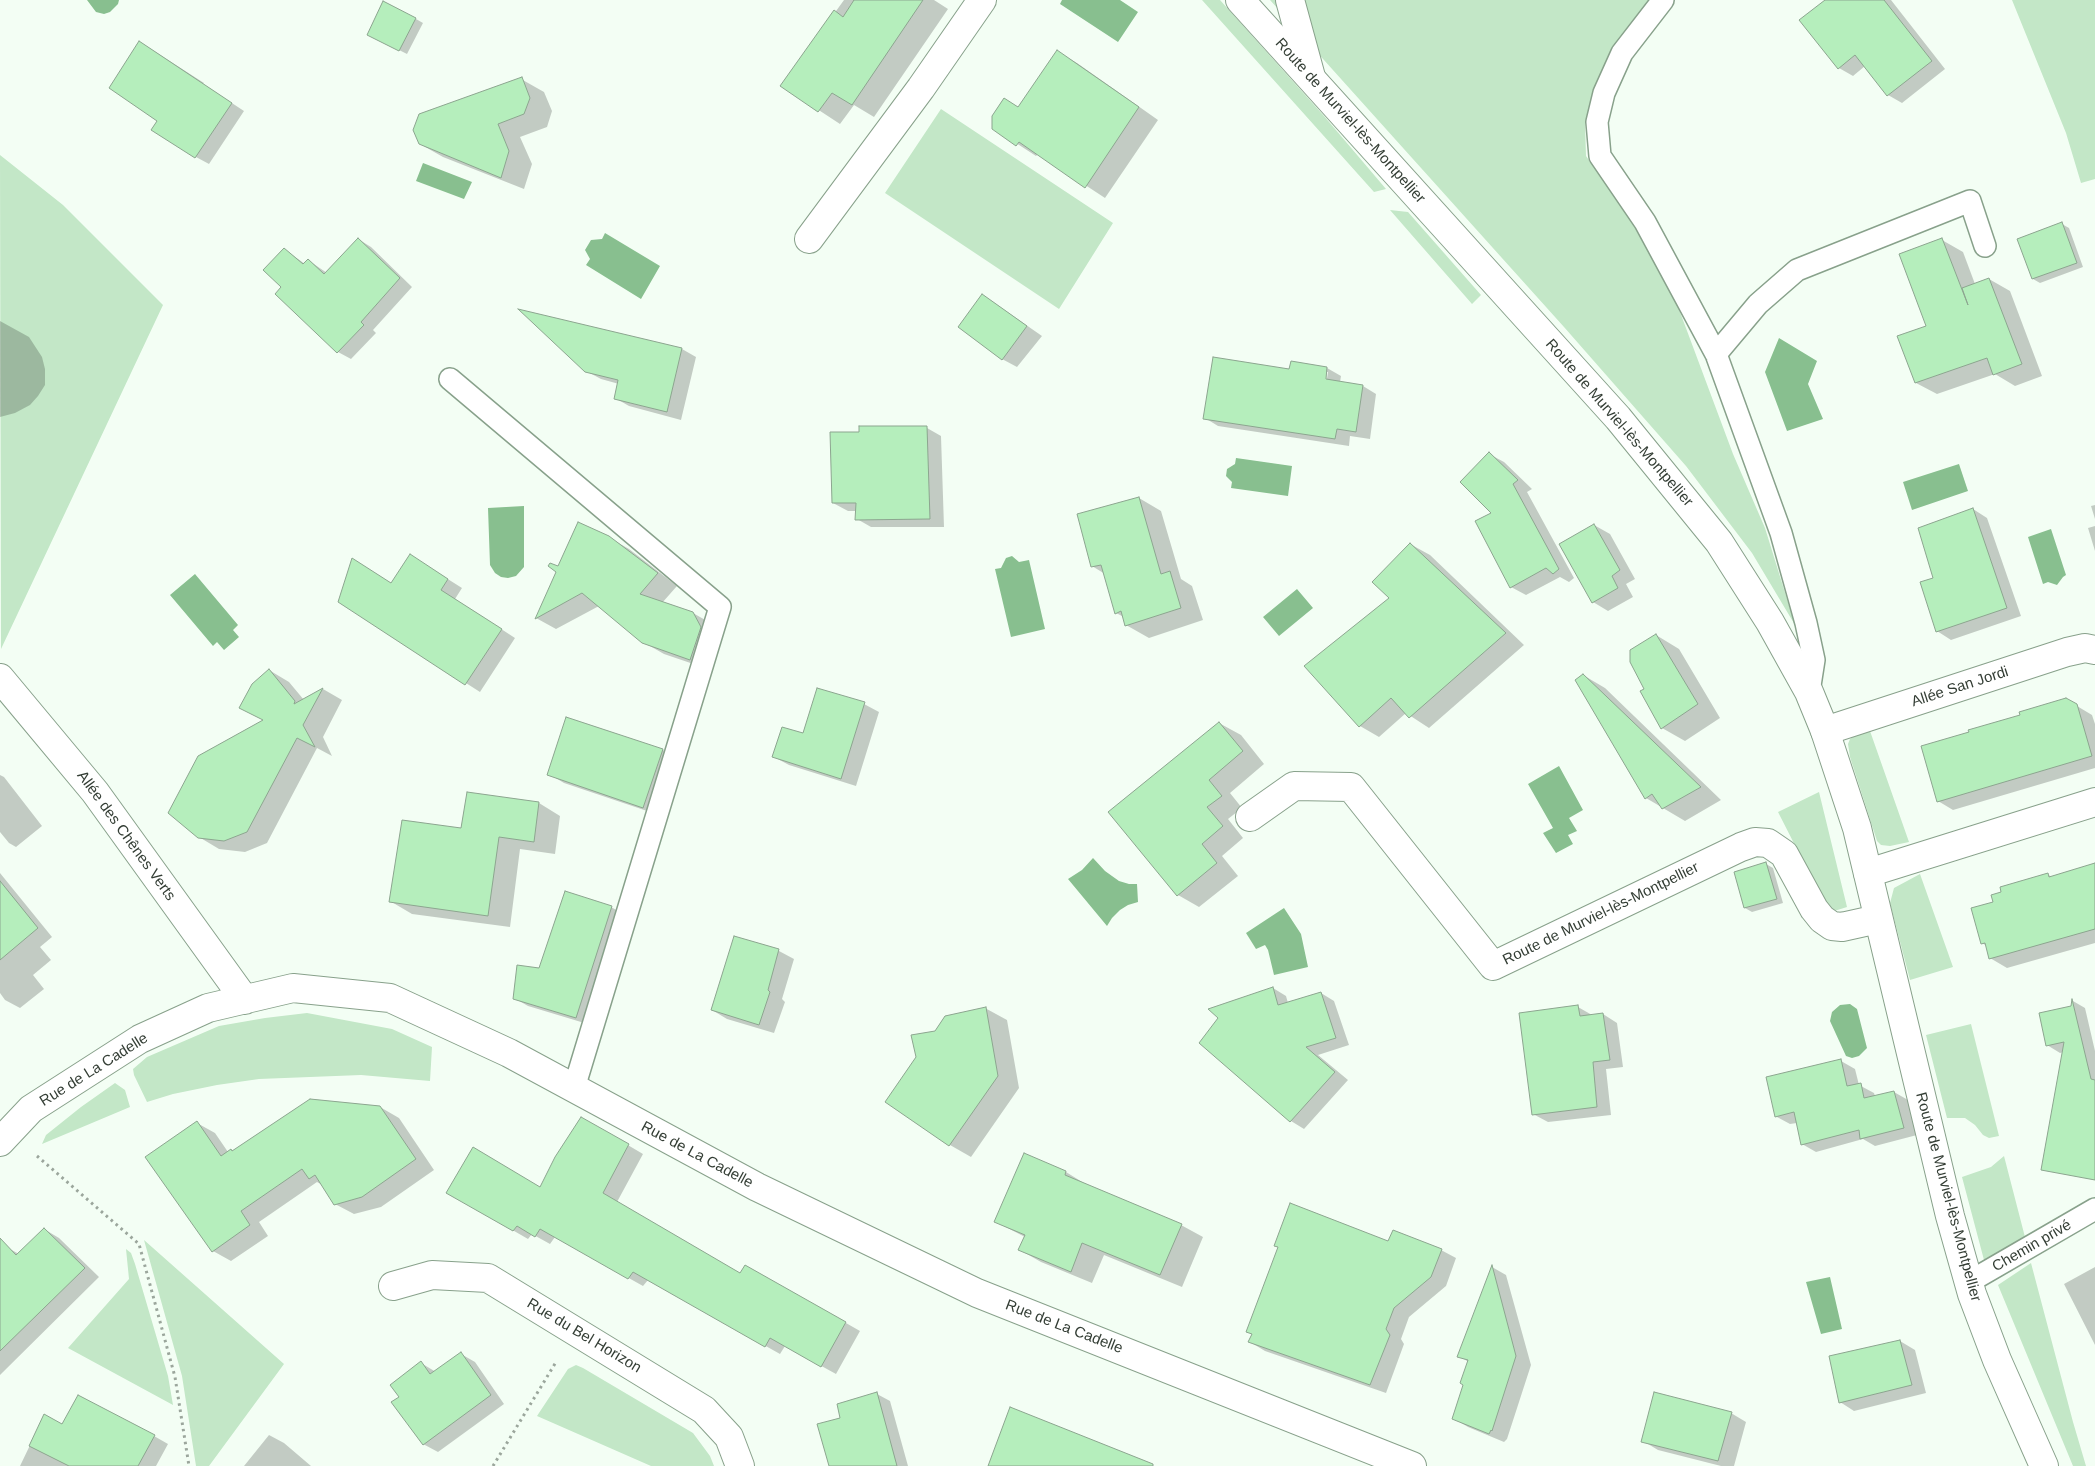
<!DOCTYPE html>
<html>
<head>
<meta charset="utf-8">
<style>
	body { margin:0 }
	canvas { display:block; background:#f3fef4 }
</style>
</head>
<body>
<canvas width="2095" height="1466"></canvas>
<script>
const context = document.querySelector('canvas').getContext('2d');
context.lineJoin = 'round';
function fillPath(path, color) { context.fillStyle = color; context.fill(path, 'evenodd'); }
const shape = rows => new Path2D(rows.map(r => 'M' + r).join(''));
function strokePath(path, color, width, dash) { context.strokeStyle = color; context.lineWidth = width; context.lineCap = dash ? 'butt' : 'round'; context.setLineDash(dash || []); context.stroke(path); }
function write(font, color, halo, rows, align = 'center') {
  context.font = font + ' Arial,sans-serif'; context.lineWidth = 4; context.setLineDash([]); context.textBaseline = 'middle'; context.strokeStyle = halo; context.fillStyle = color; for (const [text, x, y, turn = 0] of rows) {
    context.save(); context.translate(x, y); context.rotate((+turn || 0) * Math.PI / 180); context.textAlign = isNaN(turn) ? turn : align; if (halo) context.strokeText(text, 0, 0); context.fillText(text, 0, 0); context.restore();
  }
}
fillPath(shape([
	[1202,0,1220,0,1324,116,1386,189,1374,192],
	[1270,0,1650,0,1599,79,1585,123,1586,156,1642,235,1674,296,1733,454,1765,528,1795,625,1752,553,1686,466,1564,327],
	[2012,0,2095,0,2095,179,2081,183,2066,133],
	[941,109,1113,223,1059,309,885,193],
	[0,155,63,205,163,305,1,649],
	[1390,210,1408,212,1481,295,1472,304],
	[1870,731,1909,842,1890,846,1881,845,1877,841,1850,757,1848,744,1850,739,1856,735],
	[1819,792,1847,907,1831,912,1828,910,1778,812],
	[1920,874,1953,967,1910,980,1890,903,1894,888],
	[307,1013,392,1029,432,1047,430,1081,361,1075,259,1079,217,1085,173,1094,147,1102,134,1075,133,1069,147,1057,219,1026,265,1018],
	[1971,1024,1999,1136,1989,1138,1983,1135,1975,1125,1965,1118,1947,1118,1926,1035],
	[115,1083,125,1090,130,1107,42,1144,46,1135,81,1107],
	[2004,1156,2026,1241,1984,1260,1962,1177,1991,1167],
	[144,1240,284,1364,209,1466,196,1466,182,1376],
	[126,1249,131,1253,135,1264,168,1376,173,1405,68,1348,129,1279],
	[2031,1263,2073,1422,2086,1466,2073,1466,1998,1285],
	[576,1365,583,1368,693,1433,710,1456,714,1466,651,1466,537,1416,568,1369]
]), '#c3e7c7');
fillPath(shape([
	[87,0,119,0,118,4,110,12,104,14,96,12],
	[1062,0,1120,0,1138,12,1118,42,1060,4],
	[423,163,472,182,464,199,416,181],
	[605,233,660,266,641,299,586,265,590,259,585,250,591,240,602,239],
	[1779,338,1817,361,1808,384,1823,419,1787,431,1765,372],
	[1236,458,1292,466,1288,496,1231,488,1232,482,1226,476,1227,469,1235,464],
	[1959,464,1968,491,1912,510,1903,482],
	[524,506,524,567,516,576,508,578,501,577,495,573,490,565,488,508],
	[2051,529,2066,575,2063,577,2057,585,2048,582,2043,584,2028,537],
	[1012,556,1019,562,1029,560,1045,629,1011,637,995,569,1001,568,1006,558],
	[195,574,238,625,233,630,239,637,224,650,217,642,213,646,170,595],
	[1297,589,1313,608,1279,636,1263,617],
	[1559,766,1583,810,1569,818,1577,831,1568,835,1573,844,1556,853,1543,833,1553,828,1528,784],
	[1093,858,1105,871,1119,881,1129,884,1137,884,1138,902,1128,905,1120,910,1112,918,1107,926,1068,879,1082,870],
	[1284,908,1301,934,1308,967,1274,975,1268,950,1265,945,1256,949,1246,933],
	[1850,1004,1857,1009,1867,1048,1859,1056,1852,1058,1846,1056,1830,1021,1832,1012,1840,1005],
	[1830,1277,1842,1329,1821,1334,1806,1282]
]), '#88bf8f');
fillPath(shape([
	[844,0,934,0,948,9,874,117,854,105,840,124,782,86],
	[1827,0,1891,0,1945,69,1902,103,1888,95,1865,66,1853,76,1839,68],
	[416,19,423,23,407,54,375,38],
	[140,42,204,83,203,84,244,111,209,164,196,157,159,120],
	[1058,52,1077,63,1158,120,1105,198,1038,154,1036,156,993,128,1019,108],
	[521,79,544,92,552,111,547,127,520,137,532,164,524,189,443,157,420,144],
	[2062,224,2069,228,2083,267,2040,283,2033,279],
	[358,239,371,247,412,287,373,330,376,333,351,359,338,352,283,287,284,249,305,264,308,260,327,273],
	[1942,240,1963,252,1975,284,1989,279,2010,291,2042,376,2015,386,1995,374,1937,394,1916,383],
	[983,295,1042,336,1017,367,1002,359],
	[522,312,682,349,696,357,681,420,629,406,615,398,619,384,601,379,586,371],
	[0,321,29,337,42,357,45,369,45,385,38,396,30,405,15,413,0,417],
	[1292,363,1327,368,1341,376,1340,382,1363,386,1376,394,1370,439,1350,436,1349,446,1218,426,1205,418,1290,370],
	[1326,372,1328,372,1326,385],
	[927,428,941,436,944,527,871,527,857,519,857,511,848,511,833,503,860,433],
	[1489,454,1504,462,1532,489,1527,492,1574,578,1569,582,1560,577,1526,595,1511,587,1493,513],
	[1139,498,1161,511,1181,579,1192,586,1203,620,1149,638,1126,625,1124,617,1116,613,1105,574,1092,566],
	[2095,505,2095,519,2091,506],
	[1973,509,1987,518,2021,616,1951,640,1937,631,1935,578],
	[1594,525,1610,534,1635,579,1626,584,1633,597,1608,611,1593,602],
	[2095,526,2095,551,2088,528],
	[608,537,629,549,677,586,662,603,693,613,714,625,711,670,664,654,643,642,599,606,556,629,536,618,559,567],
	[1410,544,1430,555,1524,645,1429,728,1406,713,1379,737,1360,726,1391,598],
	[424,564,462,588,455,599,515,638,480,692,339,602,392,584],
	[1656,635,1679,649,1720,718,1685,741,1662,728,1642,691,1646,689],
	[269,670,289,682,304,700,323,689,342,700,323,737,332,756,317,748,267,843,245,852,219,849,199,837,265,721],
	[1583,675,1605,688,1721,800,1685,821,1646,798,1577,680],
	[864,704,879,712,856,786,789,765,774,757,803,735],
	[2077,706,2092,715,2095,724,2095,768,1953,810,1938,801],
	[1219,723,1241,735,1264,764,1230,793,1242,808,1228,819,1243,838,1222,856,1238,876,1199,907,1178,895],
	[663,750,678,759,659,815,564,783,549,774],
	[0,775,4,777,42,826,16,847,9,843,0,832],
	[539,803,560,816,555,854,520,849,510,927,412,914,390,901,462,830],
	[1766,864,1773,868,1783,903,1752,912,1745,908],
	[2095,864,2095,943,2007,968,1990,958,1987,946,1982,943,1995,902,2048,875,2053,877],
	[0,873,52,937,40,947,51,960,33,975,44,989,20,1008,5,1000,0,993],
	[611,907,625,915,591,1025,528,1006,514,998,540,969],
	[779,951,794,959,782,999,785,1002,774,1033,727,1019,712,1010],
	[1273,988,1286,996,1288,1003,1321,993,1334,1001,1349,1045,1318,1055,1348,1080,1304,1129,1291,1121],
	[2073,1001,2085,1008,2095,1051,2095,1165,2064,1052,2060,1053,2047,1045,2072,1007],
	[1578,1007,1592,1015,1603,1014,1617,1023,1623,1067,1606,1069,1611,1115,1548,1122,1533,1114],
	[985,1008,1007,1020,1019,1088,971,1157,950,1145,887,1102,935,1032],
	[1841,1061,1855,1069,1859,1085,1874,1093,1875,1096,1894,1092,1908,1100,1917,1135,1875,1146,1863,1139,1816,1152,1802,1144,1797,1123,1790,1124,1777,1117],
	[380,1107,399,1118,434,1170,381,1207,354,1214,335,1204,324,1186,317,1182,259,1222,268,1236,231,1261,213,1251,197,1123,215,1133,228,1152],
	[582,1118,643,1154,617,1202,741,1275,746,1266,860,1331,836,1374,785,1346,780,1354,648,1280,643,1286,555,1237,550,1244,532,1234,528,1239,448,1193,541,1189],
	[1024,1154,1066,1172,1087,1185,1181,1225,1203,1237,1182,1287,1104,1255,1092,1283,1041,1262,1020,1250,1025,1237,996,1222],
	[44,1229,59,1238,99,1277,0,1375,0,1255,8,1248,19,1254],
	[1389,1243,1441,1250,1456,1258,1446,1286,1409,1317,1401,1339,1404,1344,1386,1393,1265,1351,1250,1342],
	[1492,1267,1506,1275,1531,1365,1507,1439,1504,1442,1468,1427,1453,1418,1464,1385,1469,1362,1458,1356],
	[2095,1267,2095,1345,2064,1284],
	[1900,1341,1915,1350,1926,1393,1854,1411,1840,1402],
	[461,1354,475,1362,504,1404,438,1452,423,1444,400,1398,421,1363,436,1372],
	[877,1394,890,1401,908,1466,830,1466,842,1419],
	[1731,1413,1746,1422,1734,1466,1721,1466,1658,1450,1643,1441],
	[44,1416,63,1425,154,1436,168,1444,156,1466,20,1466],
	[269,1435,284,1443,311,1466,244,1466]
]), '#0003');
const building = shape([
	[854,0,923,0,852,105,832,93,818,112,780,86,834,10,843,17,854,0],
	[1825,0,1884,0,1932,61,1887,96,1855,55,1838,69,1799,20,1825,0],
	[383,1,416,18,399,51,367,35,383,1],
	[139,41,232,103,195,158,151,130,157,121,109,88,139,41],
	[1057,50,1139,107,1085,188,1019,142,1016,146,992,129,992,116,1004,98,1018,107,1057,50],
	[522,77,530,98,524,114,498,124,509,151,501,178,419,144,413,130,419,114,522,77],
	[2062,222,2077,263,2032,279,2017,239,2062,222],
	[358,238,400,278,361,322,364,325,337,353,275,294,281,287,263,270,284,248,303,264,308,259,324,274,358,238],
	[1942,238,1968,305,1962,288,1989,278,2022,364,1993,375,1987,358,1915,383,1897,336,1926,326,1899,254,1942,238],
	[982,294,1027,326,1002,360,958,327,982,294],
	[518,309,682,348,667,412,614,399,618,380,585,372,518,309],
	[1213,357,1289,369,1291,361,1327,367,1326,379,1363,385,1356,432,1337,429,1335,439,1203,419,1213,357],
	[859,426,927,426,930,519,855,520,856,503,832,503,830,432,859,432,859,426],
	[1489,452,1518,480,1513,484,1559,569,1553,574,1546,568,1510,588,1475,521,1491,513,1460,482,1489,452],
	[1139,497,1161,574,1170,571,1181,608,1125,626,1121,611,1115,614,1101,565,1091,567,1077,514,1139,497],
	[1973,508,2007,608,1936,632,1920,582,1933,578,1918,528,1973,508],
	[578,522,609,536,658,573,640,594,693,612,701,627,690,660,642,643,582,593,535,619,556,572,548,566,550,563,558,566,578,522],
	[1594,524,1620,570,1612,576,1618,588,1592,603,1559,544,1594,524],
	[1410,543,1506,633,1409,718,1391,698,1359,727,1304,666,1389,598,1372,582,1410,543],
	[410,554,448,579,441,590,502,629,465,685,338,602,352,558,391,583,410,554],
	[1656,634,1698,704,1661,729,1640,691,1644,689,1630,662,1630,650,1656,634],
	[269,669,295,701,294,704,323,688,303,725,315,747,297,738,247,832,224,841,198,838,168,813,198,756,263,720,239,708,252,684,269,669],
	[1583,674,1701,787,1662,809,1652,794,1645,799,1575,680,1583,674],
	[817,688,865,702,841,779,772,757,782,727,803,733,817,688],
	[2066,698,2077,704,2092,756,1937,802,1921,746,1969,732,1968,730,2020,715,2019,712,2066,698],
	[566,717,663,749,643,808,547,775,566,717],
	[1219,722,1243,751,1209,780,1222,796,1207,807,1223,826,1202,844,1217,863,1177,896,1108,812,1219,722],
	[467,792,539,802,534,842,499,837,488,916,389,902,402,820,461,828,467,792],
	[1766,862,1777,899,1744,908,1734,872,1766,862],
	[2095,863,2095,929,1989,959,1985,943,1981,944,1971,908,1993,902,1991,895,2001,892,2000,887,2048,873,2049,877,2095,863],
	[0,881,38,928,0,960,0,881],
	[565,891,612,906,576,1018,513,999,517,965,539,968,565,891],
	[734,936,779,949,768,990,770,992,759,1025,711,1010,734,936],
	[1273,987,1278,1005,1321,992,1336,1038,1306,1047,1335,1072,1290,1122,1199,1043,1218,1018,1208,1009,1273,987],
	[2072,999,2091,1079,2095,1080,2095,1180,2041,1170,2064,1042,2046,1046,2039,1013,2071,1006,2072,999],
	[1578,1005,1580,1016,1603,1013,1610,1060,1593,1062,1597,1107,1532,1115,1519,1013,1578,1005],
	[986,1007,998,1076,949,1146,885,1102,916,1057,911,1035,935,1031,945,1016,986,1007],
	[1841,1059,1847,1086,1861,1083,1864,1098,1894,1091,1904,1128,1860,1139,1859,1130,1801,1145,1794,1112,1775,1117,1766,1077,1841,1059],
	[310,1099,380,1106,416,1159,362,1197,334,1205,315,1175,309,1179,302,1169,241,1211,250,1225,212,1252,145,1157,197,1121,221,1156,231,1149,232,1151,310,1099],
	[581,1117,629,1144,603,1193,740,1273,745,1265,846,1322,821,1367,770,1338,765,1347,633,1272,628,1279,540,1229,535,1237,517,1226,513,1231,446,1193,473,1147,540,1187,555,1157,581,1117],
	[1024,1153,1066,1171,1065,1175,1182,1224,1160,1275,1082,1243,1071,1272,1018,1250,1025,1235,994,1222,1024,1153],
	[1290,1203,1388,1241,1393,1230,1442,1249,1431,1277,1394,1308,1386,1329,1390,1335,1370,1385,1248,1342,1252,1334,1246,1332,1278,1247,1274,1246,1290,1203],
	[44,1228,85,1268,0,1351,0,1238,16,1255,44,1228],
	[1492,1265,1516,1356,1492,1431,1491,1430,1489,1434,1452,1419,1463,1385,1460,1383,1468,1360,1457,1357,1492,1265],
	[1900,1340,1912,1385,1839,1403,1829,1356,1900,1340],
	[461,1352,491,1395,423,1445,391,1402,399,1397,390,1385,421,1361,430,1374,461,1352],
	[877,1392,897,1466,829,1466,817,1424,840,1418,837,1404,877,1392],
	[1654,1392,1732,1412,1718,1461,1641,1442,1654,1392],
	[78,1395,155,1435,138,1466,69,1466,29,1446,44,1414,62,1424,78,1395],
	[1010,1407,1153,1464,1153,1466,988,1466,1010,1407]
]);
fillPath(building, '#b5eebc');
strokePath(building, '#8ca58f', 1);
const lane = shape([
	[1663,0,1622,53,1604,93,1597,122,1600,156,1645,222,1716,354,1781,533,1806,623,1814,660,1809,692],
	[1716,354,1758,304,1797,270,1970,201,1985,246],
	[450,379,720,607,574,1088],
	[1969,1282,2095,1209]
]);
const street = shape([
	[1290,0,1311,77],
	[809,239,921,88,982,0],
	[0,678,95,792,245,1000],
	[1825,731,2067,652,2085,648,2095,650],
	[1250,817,1294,786,1351,787,1493,966,1741,847,1755,842,1768,843,1784,854,1814,909,1822,919,1832,926,1842,927,1878,919],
	[1868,873,2095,802],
	[0,1142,31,1109,140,1039,208,1008,293,988,390,998,509,1053,757,1187,977,1293,1412,1466],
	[393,1286,432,1275,488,1278,704,1410,729,1437,740,1466]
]);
const secondary = shape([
	[1240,0,1618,418,1719,542,1770,622,1809,692,1825,731,1857,828,1950,1216,1972,1294,1997,1360,2044,1466]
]);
strokePath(lane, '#88a18b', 24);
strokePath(street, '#88a18b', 30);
strokePath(secondary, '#88a18b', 30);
strokePath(shape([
	[37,1156,139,1244,175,1377,189,1466],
	[493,1466,556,1362]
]), '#9ba69c', 3, [2.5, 4]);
strokePath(lane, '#fff', 21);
strokePath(street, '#fff', 28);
strokePath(secondary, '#fff', 28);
write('15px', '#343e35', '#fff', [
	["Route de Murviel-lès-Montpellier",1350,121,48],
	["Route de Murviel-lès-Montpellier",1619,423,49],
	["Allée San Jordi",1960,687,-18],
	["Allée des Chênes Verts",126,836,54],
	["Route de Murviel-lès-Montpellier",1601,914,-26],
	["Rue de La Cadelle",94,1070,-32],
	["Rue de La Cadelle",697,1155,28],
	["Route de Murviel-lès-Montpellier",1948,1197,75],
	["Chemin privé",2032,1246,-30],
	["Rue de La Cadelle",1064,1327,21],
	["Rue du Bel Horizon",584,1336,31]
]);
</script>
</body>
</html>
